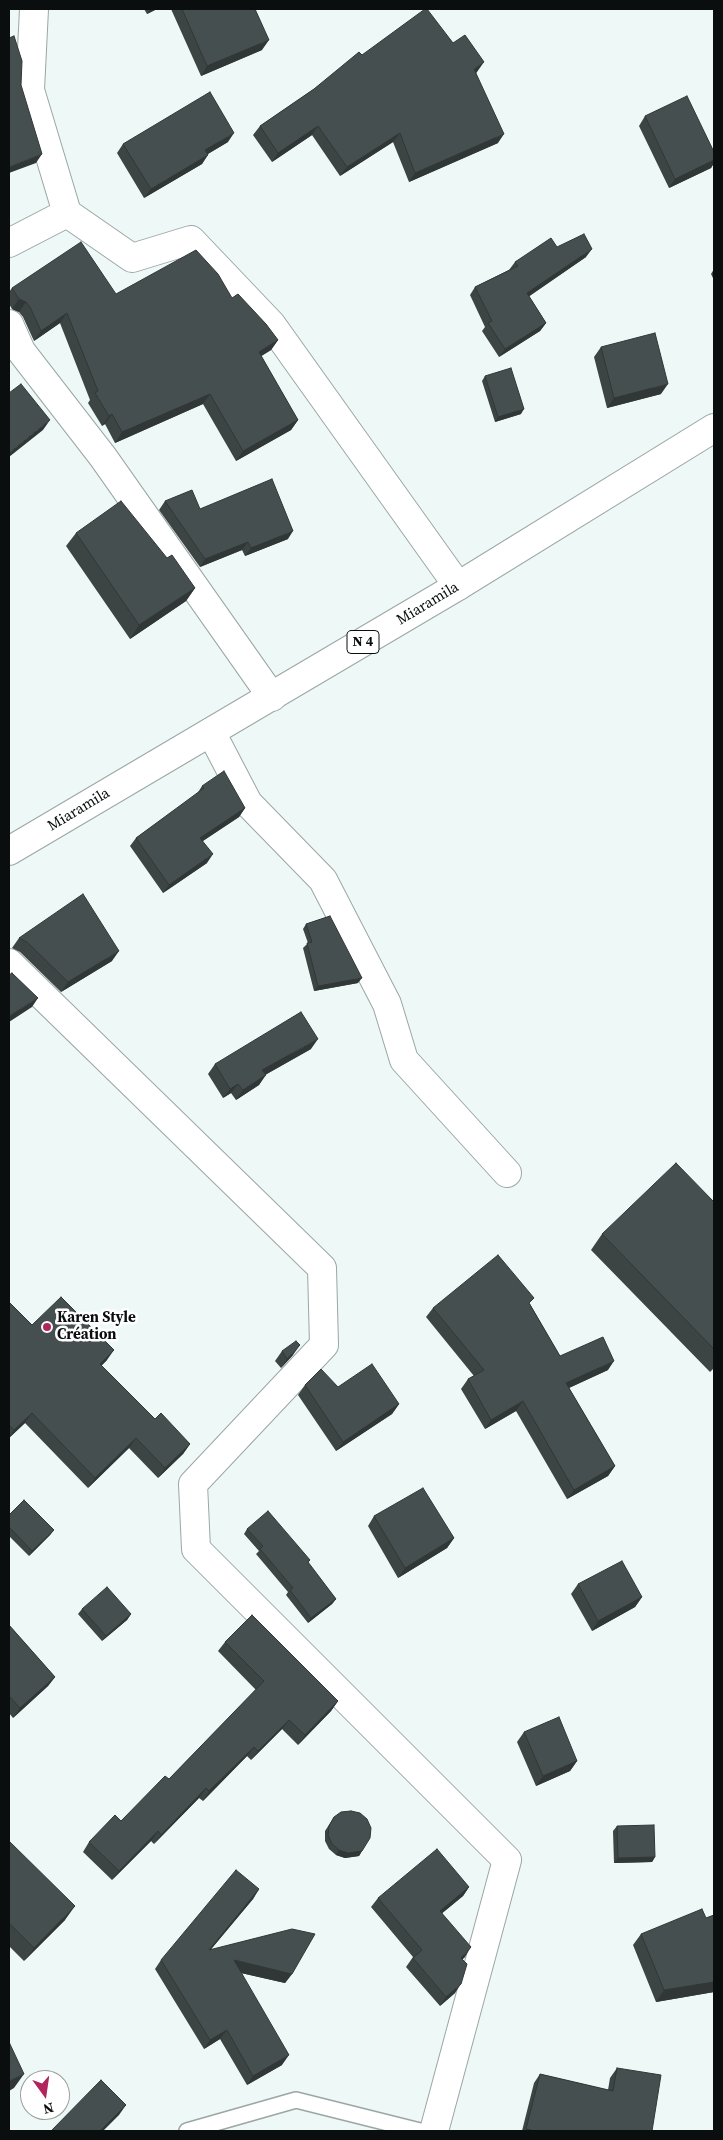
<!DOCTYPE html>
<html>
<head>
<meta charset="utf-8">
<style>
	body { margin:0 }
	#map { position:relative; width:723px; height:2140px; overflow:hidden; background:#edf8f7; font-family:"Source Serif 4",serif }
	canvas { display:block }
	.frame { position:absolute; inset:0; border:10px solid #0b0e0e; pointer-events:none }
	.north { position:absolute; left:20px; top:2070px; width:50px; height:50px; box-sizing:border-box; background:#fff; border:1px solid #9d9f9f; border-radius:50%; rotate:166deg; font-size:14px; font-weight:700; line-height:20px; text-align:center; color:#0b0e0e }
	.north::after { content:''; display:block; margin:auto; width:18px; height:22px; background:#b1245e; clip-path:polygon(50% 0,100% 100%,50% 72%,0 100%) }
</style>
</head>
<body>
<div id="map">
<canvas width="723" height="2140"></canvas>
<div class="frame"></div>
<div class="north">N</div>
</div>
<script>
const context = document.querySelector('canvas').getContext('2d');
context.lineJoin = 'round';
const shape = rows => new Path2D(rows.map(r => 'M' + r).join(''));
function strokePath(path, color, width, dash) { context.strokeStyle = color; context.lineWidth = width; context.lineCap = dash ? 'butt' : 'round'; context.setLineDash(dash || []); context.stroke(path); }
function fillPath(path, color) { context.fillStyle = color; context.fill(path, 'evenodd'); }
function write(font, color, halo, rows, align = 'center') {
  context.font = font + ' "Source Serif 4",serif'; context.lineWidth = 5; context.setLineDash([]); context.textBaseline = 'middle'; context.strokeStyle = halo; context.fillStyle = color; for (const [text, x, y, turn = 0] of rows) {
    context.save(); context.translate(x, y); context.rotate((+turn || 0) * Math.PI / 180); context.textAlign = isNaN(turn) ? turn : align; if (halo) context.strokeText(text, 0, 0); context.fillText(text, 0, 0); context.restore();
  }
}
const service = shape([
	[187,2131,296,2100,420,2131]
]);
const minor = shape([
	[34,9,30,90,67,213,132,258,191,240,271,324,458,586],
	[9,243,67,213],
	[9,324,21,351,103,457,272,697],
	[211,732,248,803,323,880,387,1004,404,1060,507,1173],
	[9,963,322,1268,324,1345,193,1484,196,1549,507,1860,434,2131]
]);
const primary = shape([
	[9,851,458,586,714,428]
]);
strokePath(service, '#9ba6a5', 18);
strokePath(minor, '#9ba6a5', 30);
strokePath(primary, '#9ba6a5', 30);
strokePath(service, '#fff', 15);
strokePath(minor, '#fff', 28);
strokePath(primary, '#fff', 28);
fillPath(shape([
	[144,9,157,9,147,14],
	[171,9,255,9,262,50,201,76],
	[453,43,477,72,476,73,498,143,409,182,393,142,340,176,312,135,272,162,253,135,260,126,314,89,362,55],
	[645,116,714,152,714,163,711,168,669,188,639,126],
	[228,142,208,154,202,164,144,198,117,153,123,144],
	[557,247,586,257,529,296,546,323,540,331,499,357,482,331,485,327,470,295,475,287,509,270,515,262],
	[714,269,714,280,711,274],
	[12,288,116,294,232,298,278,340,271,350,261,356,298,420,291,430,236,461,203,404,115,443,105,424,102,426,88,403,90,400,60,323,34,341,23,317,19,312,12,309,9,304,9,292],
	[601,347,661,394,607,408,594,357],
	[485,376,521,414,495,422,482,381],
	[165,501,200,509,288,539,245,556,242,550,200,567,159,510],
	[76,533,167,558,195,588,186,601,130,639,66,546],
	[202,786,245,808,239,817,203,841,207,863,163,893,130,846,136,838,197,794],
	[306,924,358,983,314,991,303,948,308,943,303,929],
	[19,938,112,961,61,992,20,952,12,948],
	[311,1049,265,1075,259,1085,236,1100,231,1093,223,1098,208,1074,215,1064],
	[714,1202,714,1368,710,1372,591,1250,602,1234],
	[9,1302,32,1325,107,1360,101,1366,155,1419,190,1444,183,1454,158,1478,129,1448,88,1488,25,1423,9,1438],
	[530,1304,560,1356,608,1370,569,1388,615,1466,608,1476,567,1499,516,1411,485,1429,461,1389,468,1379,474,1376,426,1317,433,1308],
	[282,1351,293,1355,281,1368,275,1361],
	[305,1385,338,1387,399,1404,392,1414,336,1451,298,1395],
	[9,1515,54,1530,50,1535,29,1556,9,1536],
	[374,1516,454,1538,447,1548,398,1578,368,1526],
	[247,1529,310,1560,308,1563,336,1599,332,1604,308,1623,286,1595,288,1592,256,1554,259,1551,244,1534],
	[578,1584,642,1597,635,1607,592,1631,571,1594],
	[82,1609,131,1614,127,1620,102,1641,78,1614],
	[9,1625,55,1677,48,1686,13,1718,9,1713],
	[225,1642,338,1701,331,1711,298,1745,282,1729,251,1760,247,1756,203,1801,199,1798,154,1844,151,1841,112,1880,83,1852,89,1842,121,1821,169,1779,256,1690,218,1651],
	[524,1732,577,1761,570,1771,536,1786,517,1742],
	[334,1817,362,1851,359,1856,345,1858,336,1855,329,1849,325,1841,325,1831],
	[617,1826,655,1857,652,1862,614,1863,613,1831],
	[9,1841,65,1920,24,1961,9,1946],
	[469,1887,463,1896,442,1913,465,1957,462,1959,455,1993,440,2006,406,1967,413,1957,371,1907,378,1898],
	[259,1889,253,1899,211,1949,292,1974,285,1983,241,1973,282,2065,247,2085,220,2039,204,2049,155,1969,161,1960],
	[714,1915,714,1992,656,2002,633,1945,641,1934,706,1918],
	[617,2068,652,2131,522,2131,534,2083,540,2074,608,2090,610,2078]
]), '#3c4444');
fillPath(shape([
	[150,9,157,9,147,14],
	[269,40,262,50,201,76,207,66],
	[484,62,477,72,468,78,474,69],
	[318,126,312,135,272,162,278,153],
	[234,133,228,142,199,159,205,150],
	[400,133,393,142,340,176,347,167],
	[504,134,498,143,409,182,415,173],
	[42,154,36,163,9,173,9,167],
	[208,155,202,164,144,198,151,189],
	[714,160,714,163,711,168,669,188,675,179],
	[592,249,586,257,521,302,527,293],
	[19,299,26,302,19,312,12,309],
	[67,313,60,323,34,341,41,331],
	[546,323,540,331,499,357,505,349],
	[278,340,271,350,252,362,259,352],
	[668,384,661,394,607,408,614,398],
	[210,394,203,404,115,443,122,432],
	[524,409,521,414,495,422,498,417],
	[112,414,105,424,102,426,109,416],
	[50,420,43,430,9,457,9,453],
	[298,420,291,430,236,461,243,451],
	[293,531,288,539,245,556,251,548],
	[248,542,242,550,200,567,205,559],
	[195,588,186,601,130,639,139,625],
	[245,808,239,817,195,846,200,838],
	[213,854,207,863,163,893,169,885],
	[119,951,112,961,61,992,68,982],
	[362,978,358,983,314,991,318,986],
	[38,998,32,1007,9,1022,9,1016],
	[318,1039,311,1049,256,1080,262,1070],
	[266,1075,259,1085,236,1100,243,1090],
	[238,1084,231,1093,223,1098,230,1089],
	[300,1345,293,1355,281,1368,287,1359],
	[114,1350,107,1360,93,1374,100,1364],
	[614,1361,608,1370,560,1392,566,1383],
	[523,1401,516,1411,485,1429,491,1420],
	[399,1404,392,1414,336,1451,343,1442],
	[32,1413,25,1423,9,1438,14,1430],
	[136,1438,129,1448,88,1488,95,1478],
	[190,1444,183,1454,158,1478,165,1468],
	[615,1466,608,1476,567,1499,574,1490],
	[54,1530,50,1535,29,1556,32,1551],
	[454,1538,447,1548,398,1578,405,1568],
	[642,1597,635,1607,592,1631,598,1621],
	[336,1599,332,1604,308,1623,311,1618],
	[131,1614,127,1620,102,1641,106,1636],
	[55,1677,48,1686,13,1718,20,1708],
	[338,1701,331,1711,298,1745,305,1735],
	[289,1720,282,1729,251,1760,258,1751],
	[254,1747,247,1756,203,1801,209,1791],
	[577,1761,570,1771,536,1786,543,1776],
	[206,1788,199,1798,154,1844,161,1835],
	[158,1831,151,1841,112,1880,119,1871],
	[339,1850,362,1851,359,1856,345,1858,336,1855],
	[655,1857,652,1862,614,1863,618,1858],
	[469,1887,463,1896,434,1920,440,1911],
	[259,1889,253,1899,203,1959,209,1950],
	[75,1906,65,1920,24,1961,34,1948],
	[471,1947,465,1957,455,1967,461,1958],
	[234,1960,292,1974,285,1983,228,1970],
	[714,1982,714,1992,656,2002,664,1990],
	[461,1984,455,1993,440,2006,446,1997],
	[227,2030,220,2039,204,2049,210,2040],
	[289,2055,282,2065,247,2085,253,2076],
	[24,2074,14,2088,9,2091,9,2081],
	[126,2105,119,2115,103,2131,100,2131]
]), '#313737');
const building = shape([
	[182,9,255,9,269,40,207,66,182,9],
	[425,9,427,9,453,43,465,35,484,62,474,69,504,134,415,173,400,133,347,167,318,126,278,153,260,126,314,89,359,52,362,55,425,9],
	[14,36,22,61,21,85,42,154,9,167,9,38,14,36],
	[210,92,234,133,205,150,208,155,151,189,123,144,210,92],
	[687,96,714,152,714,160,675,179,645,116,687,96],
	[584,234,592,249,527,293,546,323,505,349,488,323,492,321,475,287,518,266,515,262,551,238,557,247,584,234],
	[81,242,116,294,196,250,218,274,232,298,238,294,266,324,278,340,259,352,298,420,243,451,210,394,122,432,112,414,109,416,95,393,98,391,67,313,41,331,30,307,26,302,19,299,12,288,81,242],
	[655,333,668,384,614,398,601,347,655,333],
	[511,368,524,409,498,417,485,376,511,368],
	[21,384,50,420,9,453,9,393,21,384],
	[272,479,293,531,251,548,248,542,205,559,165,501,192,490,200,509,272,479],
	[121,501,167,558,172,555,195,588,139,625,76,533,121,501],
	[224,771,245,808,200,838,213,854,169,885,136,838,204,788,202,786,224,771],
	[83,894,119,951,68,982,27,942,19,938,83,894],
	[330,916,362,978,318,986,307,943,312,942,306,924,330,916],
	[12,973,38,998,9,1016,9,975,12,973],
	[301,1012,318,1039,262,1070,266,1075,243,1090,238,1084,230,1089,215,1064,301,1012],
	[676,1163,714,1202,714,1349,602,1234,676,1163],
	[498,1255,534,1298,529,1303,560,1356,603,1337,614,1361,566,1383,615,1466,574,1490,523,1401,491,1420,468,1379,484,1370,433,1308,498,1255],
	[61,1297,114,1350,100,1364,155,1419,161,1413,190,1444,165,1468,136,1438,95,1478,32,1413,14,1430,9,1425,9,1302,32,1325,61,1297],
	[296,1341,300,1345,287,1359,282,1351,296,1341],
	[372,1364,399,1404,343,1442,305,1385,321,1369,338,1387,372,1364],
	[423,1488,454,1538,405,1568,374,1516,423,1488],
	[24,1500,54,1530,32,1551,9,1527,9,1515,24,1500],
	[268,1511,310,1560,308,1562,336,1599,311,1618,290,1590,293,1588,260,1549,263,1546,247,1529,268,1511],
	[622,1561,642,1597,598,1621,578,1584,622,1561],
	[107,1587,131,1614,106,1636,82,1609,107,1587],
	[252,1615,338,1701,305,1735,289,1720,258,1751,254,1747,209,1791,206,1788,161,1835,158,1831,119,1871,89,1842,115,1815,121,1821,165,1776,169,1779,264,1681,225,1642,252,1615],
	[9,1625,55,1677,20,1708,9,1696,9,1625],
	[559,1717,577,1761,543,1776,524,1732,559,1717],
	[351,1811,360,1813,367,1819,371,1828,370,1838,362,1851,348,1853,339,1850,332,1844,328,1835,329,1826,334,1817,341,1812,351,1811],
	[654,1825,655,1857,618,1858,617,1826,654,1825],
	[9,1841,75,1906,34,1948,9,1923,9,1841],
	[437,1849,469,1887,440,1911,471,1947,461,1958,467,1964,461,1984,446,1997,413,1958,422,1950,378,1898,437,1849],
	[236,1870,259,1889,209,1950,292,1929,315,1934,292,1974,234,1960,289,2055,253,2076,227,2030,210,2040,161,1960,236,1870],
	[702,1909,706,1918,714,1915,714,1982,664,1990,641,1934,702,1909],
	[9,2042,24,2074,9,2081,9,2042],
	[617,2068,661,2075,652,2131,535,2131,526,2129,540,2074,613,2091,617,2068],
	[101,2080,126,2105,100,2131,51,2131,101,2080]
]);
fillPath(building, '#464f4f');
strokePath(building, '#313737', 1);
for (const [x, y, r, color] of [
	[47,1327,5,"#b1245e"]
]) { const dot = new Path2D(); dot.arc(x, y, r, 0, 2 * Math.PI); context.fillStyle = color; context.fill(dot); strokePath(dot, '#fff', 2); }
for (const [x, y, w] of [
	[363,642,32]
]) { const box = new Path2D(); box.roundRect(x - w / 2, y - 11.5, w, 23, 4); context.fillStyle = '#fff'; context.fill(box); strokePath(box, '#0b0e0e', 1); }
write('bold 14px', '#0b0e0e', null, [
	["N 4",363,642]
]);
write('15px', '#0b0e0e', '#fff', [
	["Miaramila",428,604,-31],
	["Miaramila",79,810,-31]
]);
write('bold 15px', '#0b0e0e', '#fff', [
	["Karen Style",57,1318],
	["Création",57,1335]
], 'left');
</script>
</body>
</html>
